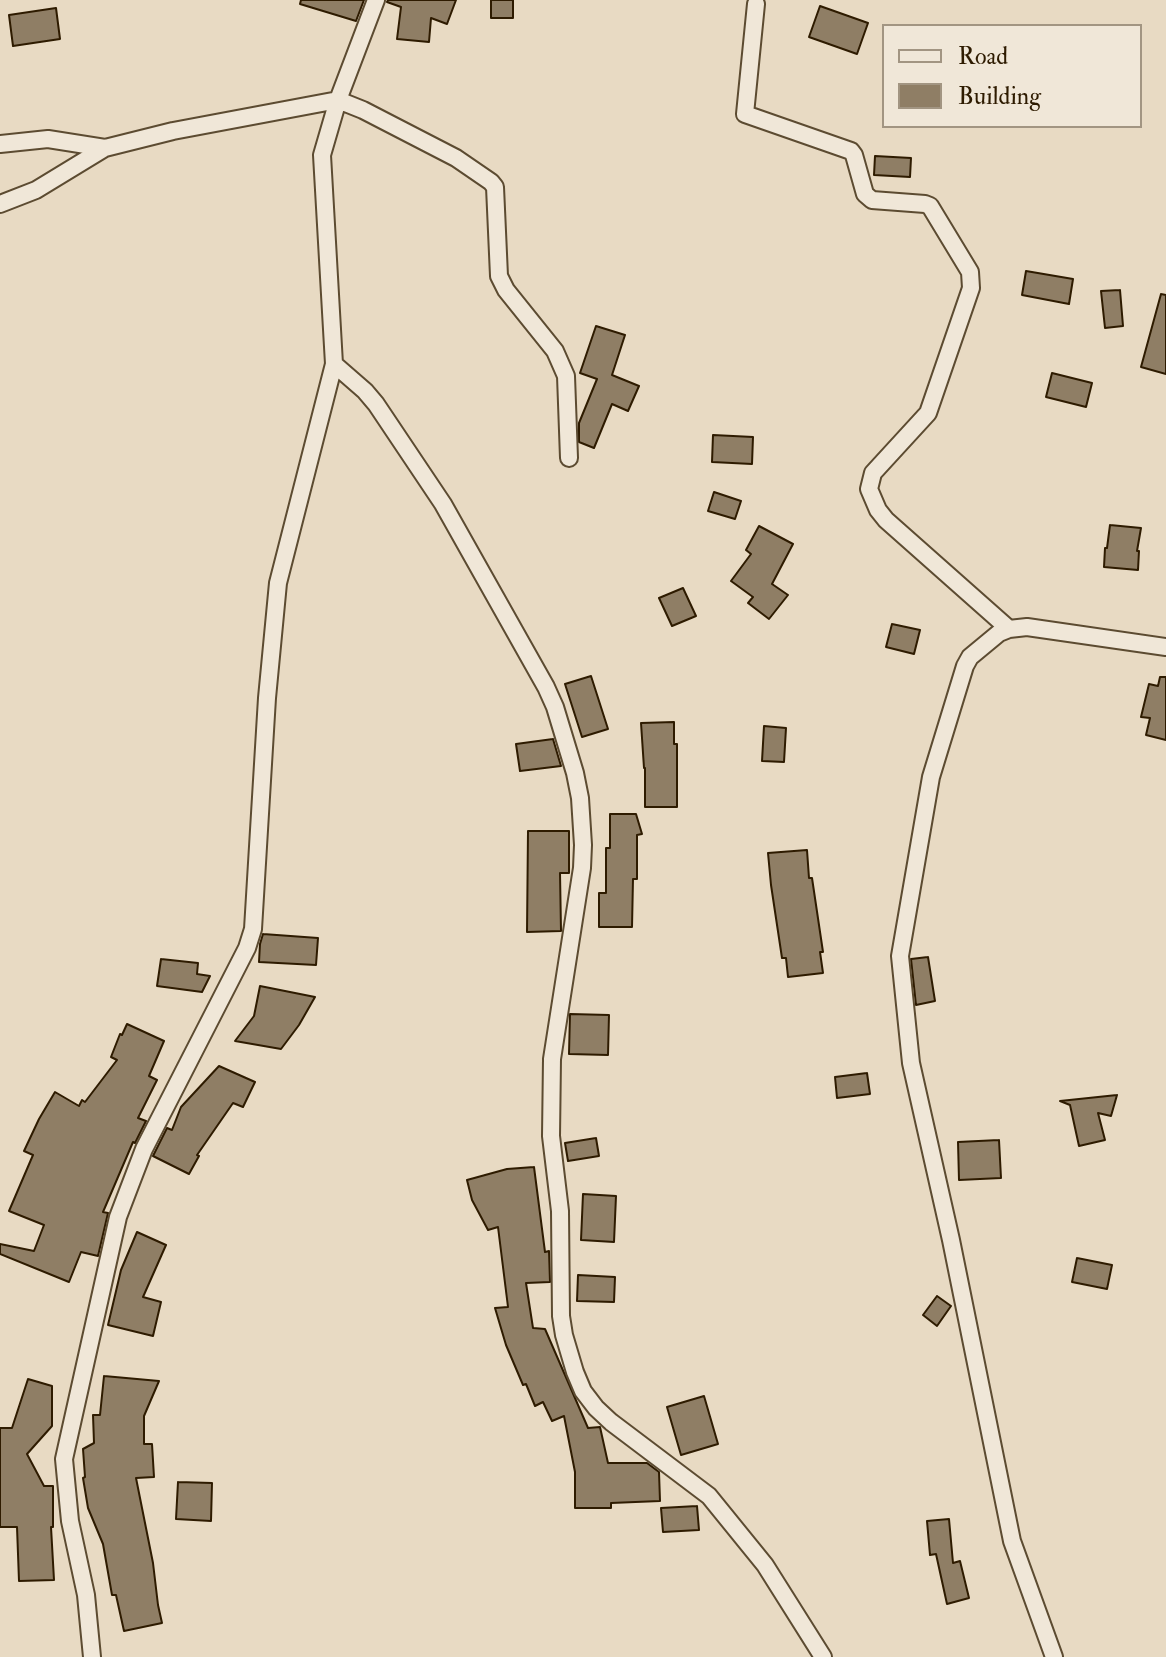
<!DOCTYPE html>
<html>
<head>
<meta charset="utf-8">
<style>
	body { margin:0 }
	#map { position:relative; width:1166px; height:1657px; overflow:hidden; background:#e8dac3; font-family:"IM FELL Double Pica",serif }
	canvas { display:block }
	.legend { position:absolute; left:882px; top:24px; width:260px; height:104px; box-sizing:border-box; background:#f0e7d8; border:2px solid #a29582; margin:0; padding:10px 14px; list-style:none; font-size:24px; color:#2e1b00 }
	.legend li { display:flex; align-items:center; gap:16px; height:40px }
	.legend b { width:40px; border:2px solid #a29582 }
</style>
</head>
<body>
<div id="map">
<canvas width="1166" height="1657"></canvas>
<ul class="legend">
<li><b style="height:10px;background:#f0e7d8"></b>Road</li>
<li><b style="height:22px;background:#8f7e65"></b>Building</li>
</ul>
</div>
<script>
const context = document.querySelector('canvas').getContext('2d');
context.lineJoin = 'round';
function fillPath(path, color) { context.fillStyle = color; context.fill(path, 'evenodd'); }
const shape = rows => new Path2D(rows.map(r => 'M' + r).join(''));
function strokePath(path, color, width, dash) { context.strokeStyle = color; context.lineWidth = width; context.lineCap = dash ? 'butt' : 'round'; context.setLineDash(dash || []); context.stroke(path); }
const building = shape([
	[301,0,364,0,356,21,300,4,301,0],
	[388,0,456,0,447,24,431,18,429,42,397,39,401,7,387,2,388,0],
	[491,0,513,0,513,18,491,18,491,0],
	[820,6,868,23,857,54,809,37,820,6],
	[56,8,60,39,13,46,9,15,56,8],
	[875,156,911,158,910,177,874,175,875,156],
	[1026,271,1073,279,1069,304,1022,295,1026,271],
	[1120,290,1123,326,1105,328,1101,291,1120,290],
	[1161,294,1166,295,1166,374,1141,367,1161,294],
	[596,326,625,335,612,375,639,386,628,411,612,404,594,448,579,442,579,423,597,379,580,373,596,326],
	[1052,373,1092,383,1086,407,1046,397,1052,373],
	[713,435,753,437,752,464,712,462,713,435],
	[714,492,741,501,735,519,708,511,714,492],
	[1110,525,1141,528,1137,551,1139,551,1138,570,1104,567,1105,548,1107,548,1110,525],
	[759,526,793,544,772,584,788,595,769,619,748,603,753,597,731,581,751,554,746,550,759,526],
	[683,588,696,616,672,626,659,598,683,588],
	[892,624,920,630,914,654,886,647,892,624],
	[591,676,608,729,582,737,565,684,591,676],
	[1160,677,1166,677,1166,740,1146,735,1150,718,1141,717,1149,684,1158,686,1160,677],
	[674,722,674,744,677,744,677,807,645,807,645,768,644,768,641,723,674,722],
	[764,726,786,728,784,762,762,761,764,726],
	[553,739,561,766,520,771,516,744,553,739],
	[610,814,636,814,642,834,637,835,637,879,633,879,632,927,599,927,599,893,606,893,606,848,610,848,610,814],
	[528,831,569,831,569,873,560,873,561,931,527,932,528,831],
	[807,850,809,878,812,878,823,952,820,952,823,973,788,977,786,958,782,958,771,885,768,853,807,850],
	[263,934,318,938,316,965,259,962,260,944,263,934],
	[928,957,935,1001,916,1005,911,959,928,957],
	[161,959,198,963,197,974,210,976,202,992,157,986,161,959],
	[260,986,315,997,299,1025,281,1049,235,1041,254,1016,260,986],
	[570,1014,609,1015,608,1055,569,1054,570,1014],
	[127,1024,164,1041,149,1076,157,1080,138,1118,146,1121,135,1143,133,1142,103,1212,108,1213,98,1256,81,1252,69,1282,0,1254,0,1244,34,1251,44,1225,9,1211,33,1155,24,1151,39,1119,55,1092,79,1106,82,1100,85,1102,117,1060,111,1057,120,1034,122,1035,127,1024],
	[219,1066,255,1082,243,1107,233,1103,197,1155,199,1156,189,1174,153,1156,167,1128,172,1130,181,1107,219,1066],
	[867,1073,870,1094,837,1098,835,1077,867,1073],
	[1117,1095,1111,1116,1098,1113,1105,1140,1079,1146,1070,1105,1060,1101,1117,1095],
	[596,1138,599,1156,568,1161,565,1143,596,1138],
	[999,1140,1001,1178,959,1180,958,1142,999,1140],
	[534,1167,545,1252,549,1251,550,1282,526,1283,533,1328,545,1329,588,1428,600,1427,608,1463,647,1463,659,1472,660,1501,611,1503,611,1508,575,1508,575,1472,564,1416,552,1421,543,1402,535,1406,526,1384,523,1385,506,1345,495,1308,508,1307,498,1227,488,1230,472,1200,467,1180,507,1169,534,1167],
	[583,1194,616,1196,614,1242,581,1240,583,1194],
	[137,1232,166,1245,143,1297,161,1302,153,1336,108,1325,121,1270,137,1232],
	[1077,1258,1112,1265,1107,1289,1072,1282,1077,1258],
	[578,1275,615,1277,614,1302,577,1301,578,1275],
	[937,1296,951,1306,937,1326,923,1315,937,1296],
	[104,1376,159,1381,144,1416,144,1444,152,1444,154,1477,136,1478,153,1563,158,1605,162,1623,124,1631,116,1595,112,1595,103,1544,88,1508,83,1478,85,1477,83,1449,94,1443,93,1415,100,1415,104,1376],
	[28,1379,52,1386,52,1426,27,1454,44,1486,53,1486,53,1527,51,1527,54,1580,19,1581,17,1527,0,1527,0,1428,12,1428,28,1379],
	[704,1396,718,1444,681,1455,667,1407,704,1396],
	[178,1482,212,1483,211,1521,176,1519,178,1482],
	[697,1506,699,1530,663,1532,661,1508,697,1506],
	[949,1519,953,1563,960,1561,969,1598,947,1604,936,1554,930,1555,927,1521,949,1519]
]);
fillPath(building, '#8f7e65');
strokePath(building, '#2e1b00', 2);
const street = shape([
	[756,4,745,114,851,151,854,155,865,194,872,200,925,204,930,206,970,272,971,288,928,413,873,473,869,489,878,510,886,520,1009,629],
	[0,144,48,139,105,148],
	[0,204,36,190,105,148,173,131,338,100,363,110,456,158,491,182,495,187,499,276,506,290,555,351,566,376,569,458],
	[334,364,365,391,376,404,443,504,546,687,555,707,575,773,580,798,583,845,582,868,552,1059,551,1136,560,1211,561,1316,564,1335,575,1372,583,1391,596,1408,611,1422,709,1496,765,1565,823,1657],
	[92,1657,86,1595,70,1521,64,1459,118,1217,144,1149,247,948,253,929,267,698,278,583,334,364,322,155,338,100,376,0],
	[1054,1657,1012,1541,951,1240,911,1063,900,956,931,777,965,666,970,657,999,633,1009,629,1027,627,1166,647]
]);
strokePath(street, '#5c4b31', 20);
strokePath(street, '#f0e7d8', 16);
</script>
</body>
</html>
